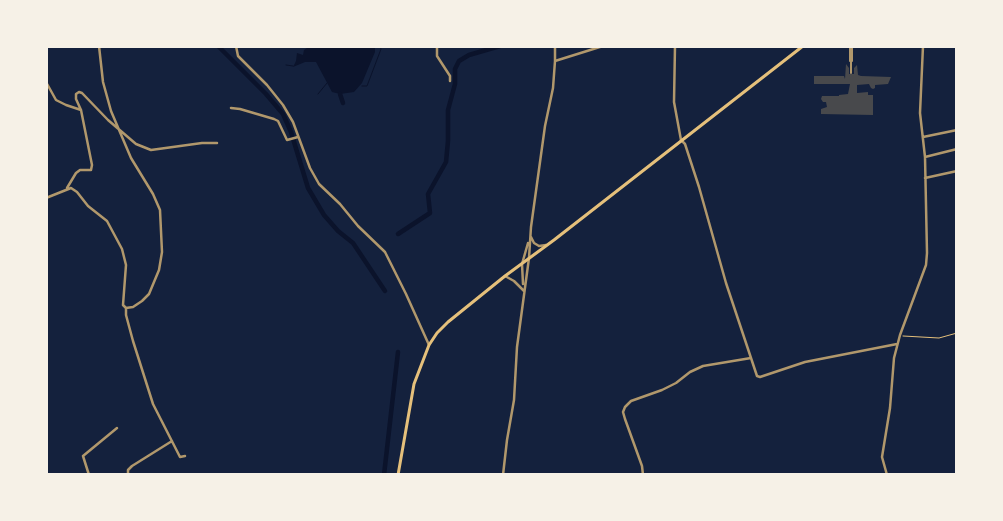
<!DOCTYPE html>
<html>
<head>
<meta charset="utf-8">
<style>
	body { margin:0 }
	#map { position:relative; width:1003px; height:521px; overflow:hidden; background:#14213d; font-family:"PT Sans",sans-serif }
	canvas { display:block }
	.frame { position:absolute; inset:0; border:48px solid #f6f1e7; pointer-events:none }
</style>
</head>
<body>
<div id="map">
<canvas width="1003" height="521"></canvas>
<div class="frame"></div>
</div>
<script>
const context = document.querySelector('canvas').getContext('2d');
context.lineJoin = 'round';
function fillPath(path, color) { context.fillStyle = color; context.fill(path, 'evenodd'); }
const shape = rows => new Path2D(rows.map(r => 'M' + r).join(''));
function strokePath(path, color, width, dash) { context.strokeStyle = color; context.lineWidth = width; context.lineCap = dash ? 'butt' : 'round'; context.setLineDash(dash || []); context.stroke(path); }
fillPath(shape([
	[310,46,375,46,375,52,362,83,354,92,340,94,332,92,316,62,305,62,293,67,296,61,297,53,303,55,304,50]
]), '#0b132b');
strokePath(shape([
	[286,65,293,66],
	[362,86,367,86,381,49,380,46],
	[318,94,327,83],
	[956,336,957,336]
]), '#0b132b', 1);
strokePath(shape([
	[218,46,266,94,283,114,291,132,308,188,324,215,338,231,353,243,385,291],
	[340,94,343,103],
	[398,234,430,213,428,194,446,162,448,141,448,110,455,84,455,69,459,61,469,55,500,46],
	[384,475,398,352]
]), '#0b132b', 4.5);
fillPath(shape([
	[846,64,849,68,849,74,854,74,854,68,857,65,858,75,861,76,891,77,888,84,875,85,875,88,873,89,871,88,869,84,857,85,857,93,868,92,868,95,873,95,873,115,821,114,821,109,827,107,826,102,823,102,821,99,822,96,839,96,839,95,848,94,850,84,814,84,814,76,844,76,845,79]
]), '#48494c');
strokePath(shape([
	[903,336,939,338,957,333]
]), '#e5c07b', 1);
strokePath(shape([
	[924,47,938,46]
]), '#b1986c', 1);
strokePath(shape([
	[850,46,850,61],
	[850,61,852,61,852,46],
	[851,73,851,61]
]), '#b1986c', 2);
strokePath(shape([
	[236,46,238,56,267,85,283,105,293,122,310,168,319,184,340,204,358,226,385,252,406,294,429,345],
	[437,46,437,56,450,76,450,81],
	[675,46,674,102,681,140,685,144,699,187,726,283,757,376,760,377,805,362,897,344],
	[555,61,603,46],
	[46,82,56,100,66,105,81,110],
	[231,108,240,109,274,119,278,121,287,140,298,137],
	[923,137,957,130],
	[925,157,957,149],
	[925,178,957,171],
	[67,188,76,173,80,170,91,170,92,165,81,110,76,99,76,94,79,92,82,93,108,120,136,144,151,150,202,143,217,143],
	[46,198,71,188,77,192,88,206,107,221,122,249,126,265,123,305,126,308,133,307,142,301,149,294,159,270,162,252,160,210,153,194,131,158,111,111,103,82,99,46],
	[531,237,534,243,539,246,546,245],
	[505,276,514,281,524,291],
	[523,284,522,264,528,243],
	[126,308,126,315,133,341,153,404,180,457,185,456],
	[89,475,83,456,117,428],
	[128,475,128,470,132,466,172,441],
	[503,475,507,440,514,400,517,347,529,258,531,227,545,126,553,88,555,61,555,46],
	[643,475,642,466,625,419,623,412,625,407,631,401,662,390,676,383,690,372,703,366,751,358],
	[887,475,882,457,890,408,894,358,900,335,926,265,927,253,925,157,920,113,923,46]
]), '#b1986c', 2.5);
strokePath(shape([
	[398,475,414,384,429,345,437,333,448,322,505,276,554,240,803,46]
]), '#e5c07b', 3);
</script>
</body>
</html>
